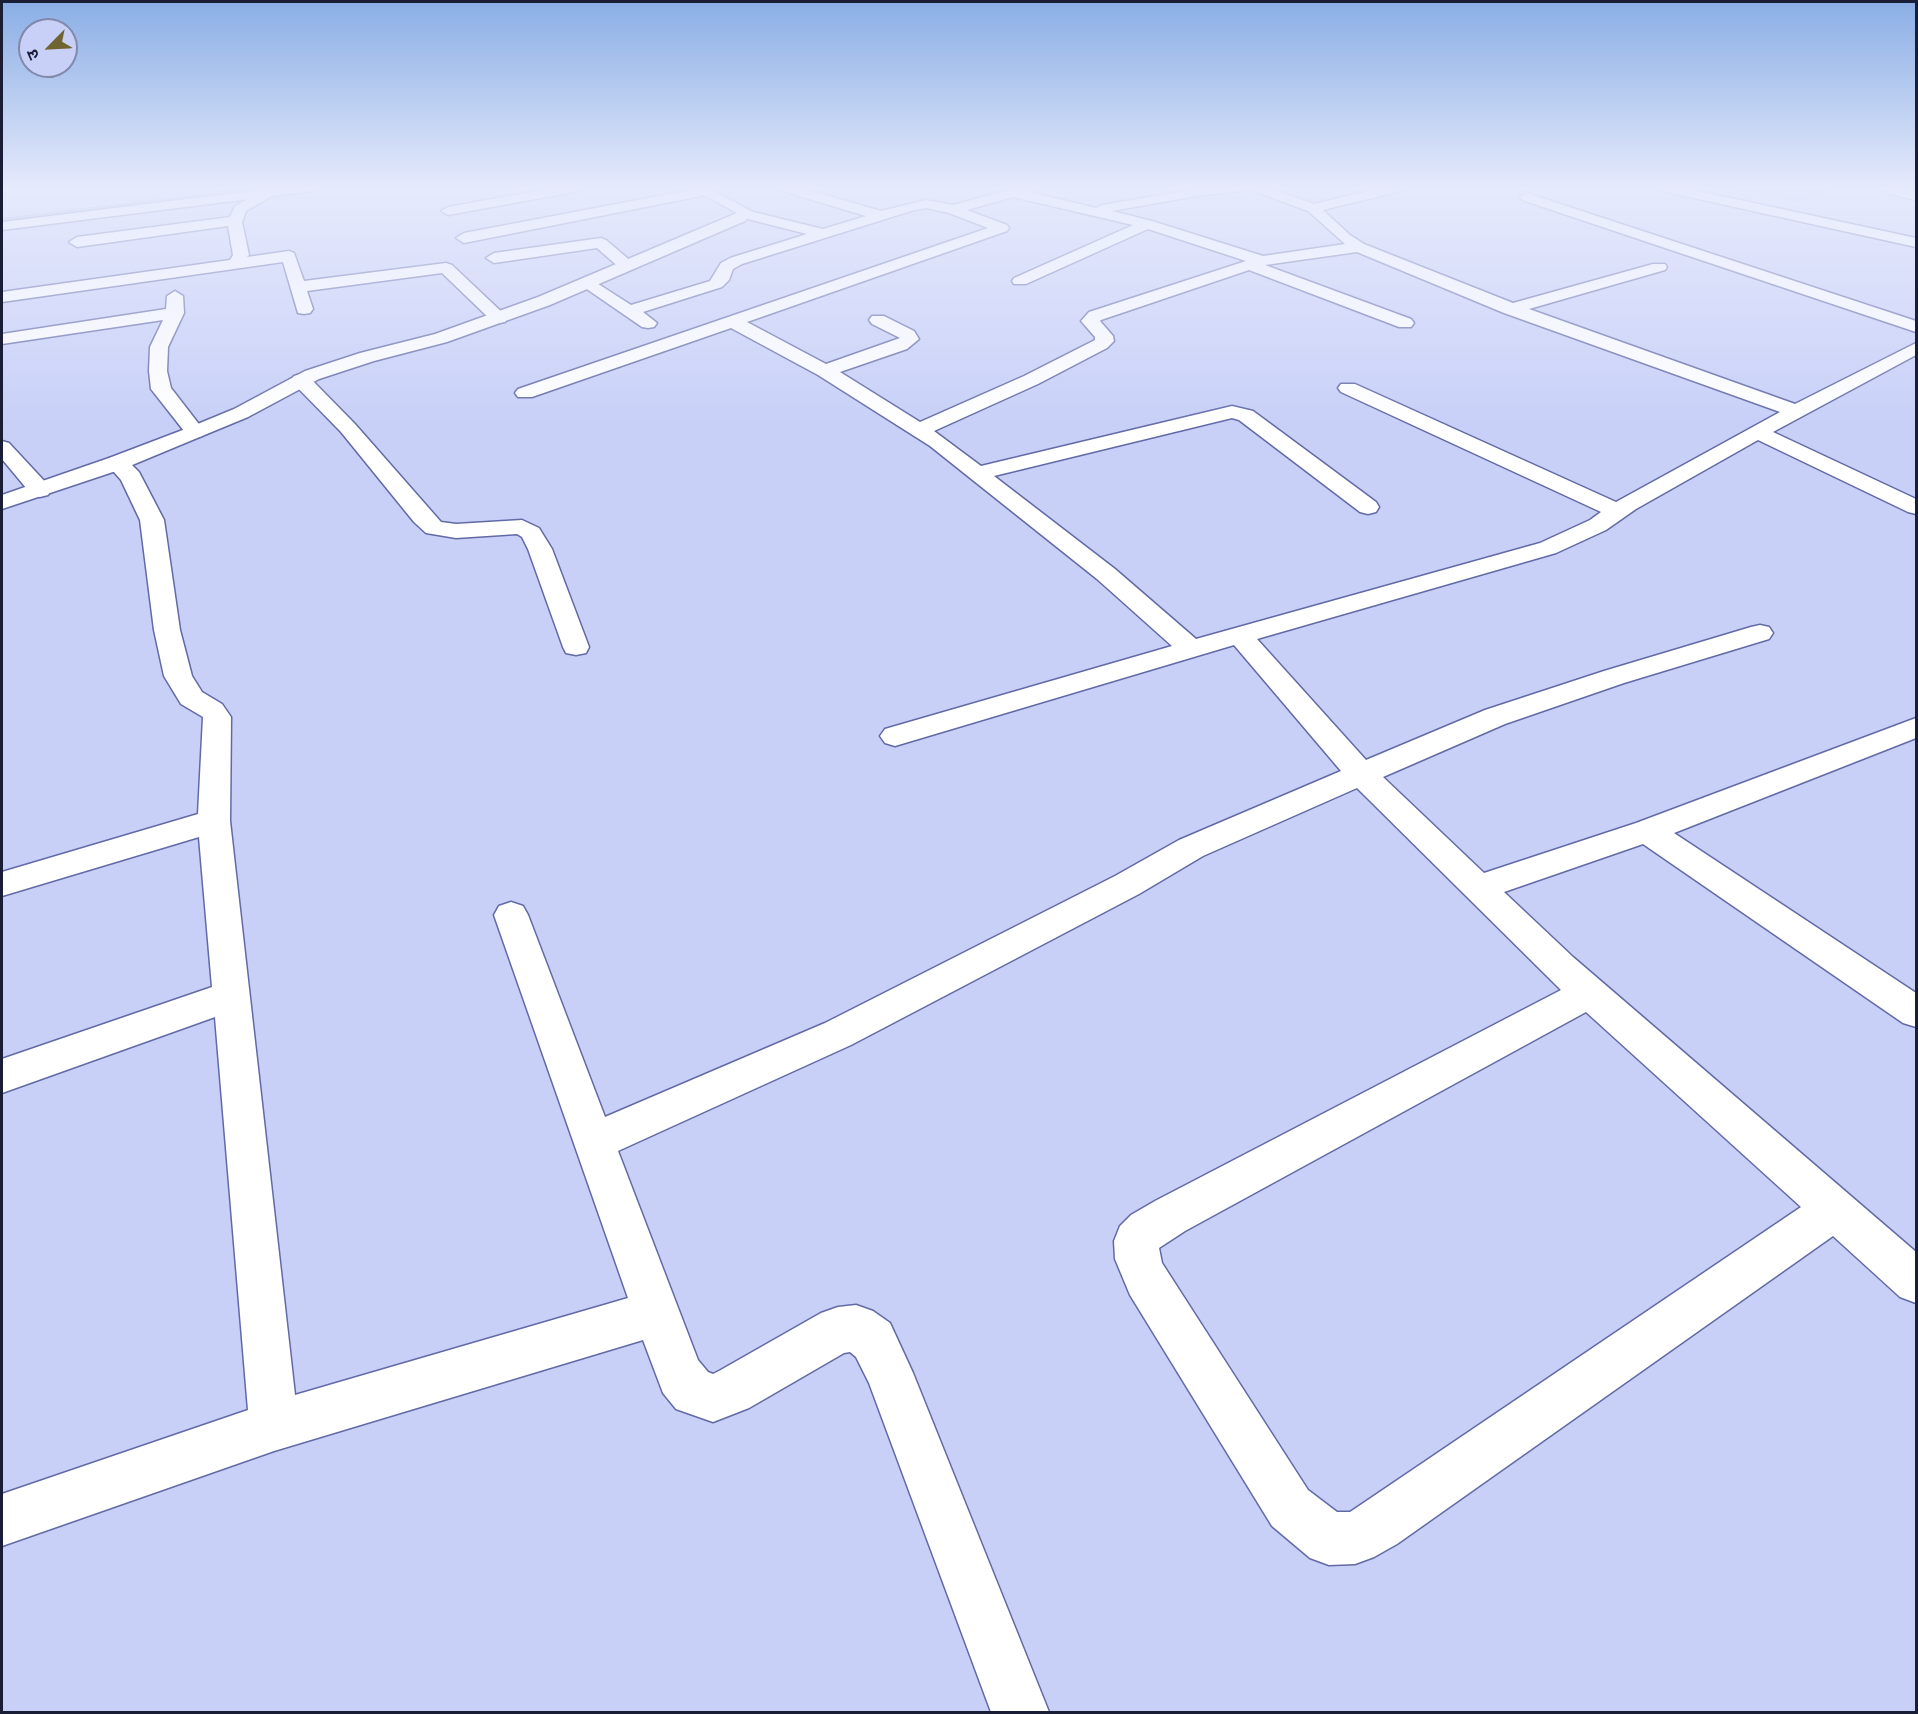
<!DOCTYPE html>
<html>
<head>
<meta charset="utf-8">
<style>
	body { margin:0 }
	#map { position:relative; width:1918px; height:1714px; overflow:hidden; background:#c8d0f8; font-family:"Varela Round","Noto Sans Devanagari",sans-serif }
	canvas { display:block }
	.frame { position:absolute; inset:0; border:3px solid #1a1d36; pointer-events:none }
	.north { position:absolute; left:18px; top:18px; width:60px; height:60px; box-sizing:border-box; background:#c8d0f8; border:2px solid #8288aa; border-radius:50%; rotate:246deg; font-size:16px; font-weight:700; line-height:24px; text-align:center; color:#1a1d36 }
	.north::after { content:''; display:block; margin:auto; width:21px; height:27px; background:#706431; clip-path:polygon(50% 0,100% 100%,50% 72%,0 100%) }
</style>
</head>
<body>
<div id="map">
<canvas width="1918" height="1714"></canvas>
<div class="frame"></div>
<div class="north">उ</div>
</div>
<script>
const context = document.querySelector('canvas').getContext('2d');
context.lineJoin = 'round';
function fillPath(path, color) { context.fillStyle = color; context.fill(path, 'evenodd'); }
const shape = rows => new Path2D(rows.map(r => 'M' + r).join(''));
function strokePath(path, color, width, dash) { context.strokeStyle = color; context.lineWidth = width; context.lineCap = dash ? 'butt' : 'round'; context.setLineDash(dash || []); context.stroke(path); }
fillPath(shape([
	[1713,187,1843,187,1799,203]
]), '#bbc3ef');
fillPath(shape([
	[257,187,268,187,2,220,2,218,257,187]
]), '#9ca6e1');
const street = shape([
	[558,187,587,187,580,191,448,215,441,211,448,207,558,187],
	[706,187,711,188,713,191,711,194,464,243,456,238,464,233,706,187],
	[777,187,798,187,881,211,926,200,953,205,1019,187,1041,187,1039,190,1030,192,1096,208,1102,205,1208,187,1266,187,1314,204,1384,187,1407,187,1405,190,1323,210,1350,235,1364,244,1513,303,1653,264,1665,264,1667,267,1665,270,1529,309,1795,404,1916,343,1916,355,1773,432,1916,499,1916,514,1908,512,1758,440,1636,509,1606,530,1556,553,1257,639,1366,760,1485,710,1604,671,1751,627,1760,625,1769,627,1773,633,1769,639,1624,683,1505,724,1383,777,1484,873,1636,823,1916,718,1916,738,1674,833,1916,993,1916,1027,1903,1023,1643,844,1504,892,1573,957,1916,1252,1916,1303,1900,1297,1833,1236,1397,1544,1374,1557,1355,1564,1329,1565,1310,1558,1272,1526,1130,1295,1115,1259,1114,1241,1120,1226,1131,1215,1155,1201,1561,990,1357,788,1203,856,1139,894,851,1045,618,1151,698,1360,708,1372,713,1374,719,1371,821,1313,838,1307,856,1305,873,1311,890,1323,913,1373,1049,1712,991,1712,869,1383,856,1357,850,1352,844,1353,749,1408,713,1422,676,1409,663,1393,643,1340,274,1451,2,1546,2,1494,248,1410,215,1017,2,1093,2,1059,212,987,199,837,2,896,2,872,198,814,203,717,181,704,164,676,154,630,140,520,121,480,106,463,109,458,117,457,125,458,139,472,164,520,180,630,192,676,202,692,222,704,231,717,230,821,295,1395,628,1298,494,915,499,906,511,902,523,906,528,915,605,1117,825,1023,1115,876,1179,840,1341,771,1234,645,905,743,895,746,885,743,880,736,885,729,1172,646,1097,579,930,446,818,375,731,328,532,397,518,397,515,393,518,389,988,228,949,213,926,208,911,211,742,264,733,269,729,280,722,287,643,312,657,323,654,327,648,328,642,327,578,283,580,280,592,280,631,305,710,281,721,263,730,258,807,234,740,217,738,214,745,210,823,229,866,216,779,190,777,187],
	[1251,190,1308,211,1345,244,1263,256,1152,221,1112,211,1197,196,1251,190],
	[1013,197,1133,225,1014,278,1012,281,1014,284,1026,284,1148,229,1246,261,1089,312,1081,321,1095,337,1095,340,1024,376,920,422,840,372,907,349,919,339,914,331,884,316,872,316,869,320,872,324,900,338,826,364,747,322,1007,231,1009,228,1007,225,967,210,1013,197],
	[1357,252,1504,313,1780,412,1616,502,1355,384,1341,384,1338,388,1341,392,1601,512,1590,520,1540,543,1196,639,1115,569,994,476,1232,418,1239,420,1360,512,1368,514,1376,512,1379,507,1376,502,1253,411,1232,406,981,466,934,431,1038,384,1107,348,1114,341,1113,336,1100,321,1101,320,1249,270,1399,327,1411,327,1414,323,1411,319,1265,265,1357,252],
	[1586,1012,1801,1207,1359,1506,1350,1512,1337,1512,1308,1490,1162,1263,1159,1248,1185,1231,1586,1012],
	[1655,187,1680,187,1916,238,1916,247,1662,191,1655,187],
	[1894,187,1916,192,1916,200,1889,194,1887,191,1894,187],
	[267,189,272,190,274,193,272,196,246,211,242,222,249,255,247,257,289,251,294,253,304,281,446,263,452,265,508,318,505,322,499,323,493,322,442,273,307,291,313,309,310,313,304,314,298,313,283,262,2,302,2,292,230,260,233,255,228,226,77,247,69,242,77,237,230,217,235,206,267,189],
	[1527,193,1916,321,1916,332,1522,200,1520,197,1527,193],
	[601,238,606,240,633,263,635,266,633,269,621,269,597,248,494,263,486,258,494,253,601,238],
	[175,291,183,296,184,313,168,347,167,371,171,388,205,432,202,436,195,438,188,436,151,389,149,371,150,347,163,320,2,344,2,334,166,309,167,296,175,291],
	[301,374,308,376,355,424,441,522,456,524,522,520,539,528,552,549,589,647,586,653,576,655,566,653,563,647,528,549,522,537,517,534,456,538,426,533,414,522,341,432,294,384,291,380,294,376,301,374],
	[2,441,9,443,48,485,51,490,48,495,40,497,32,495,2,459,2,441]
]);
const secondary = shape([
	[282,187,320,187,313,191,2,230,2,222,282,187],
	[690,187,707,187,753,212,745,221,550,305,447,342,374,361,319,379,248,417,202,436,125,468,2,509,2,495,109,458,188,428,234,409,305,371,360,353,435,334,538,297,737,213,690,187]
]);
strokePath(street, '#626aa6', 3);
strokePath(secondary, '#626aa6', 3);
fillPath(street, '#fff');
fillPath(secondary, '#fff');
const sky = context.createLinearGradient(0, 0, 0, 427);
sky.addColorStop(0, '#89aee5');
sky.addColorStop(0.44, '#e6eafc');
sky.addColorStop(1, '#e6eafc00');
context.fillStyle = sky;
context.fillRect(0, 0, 1918, 427);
</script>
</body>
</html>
